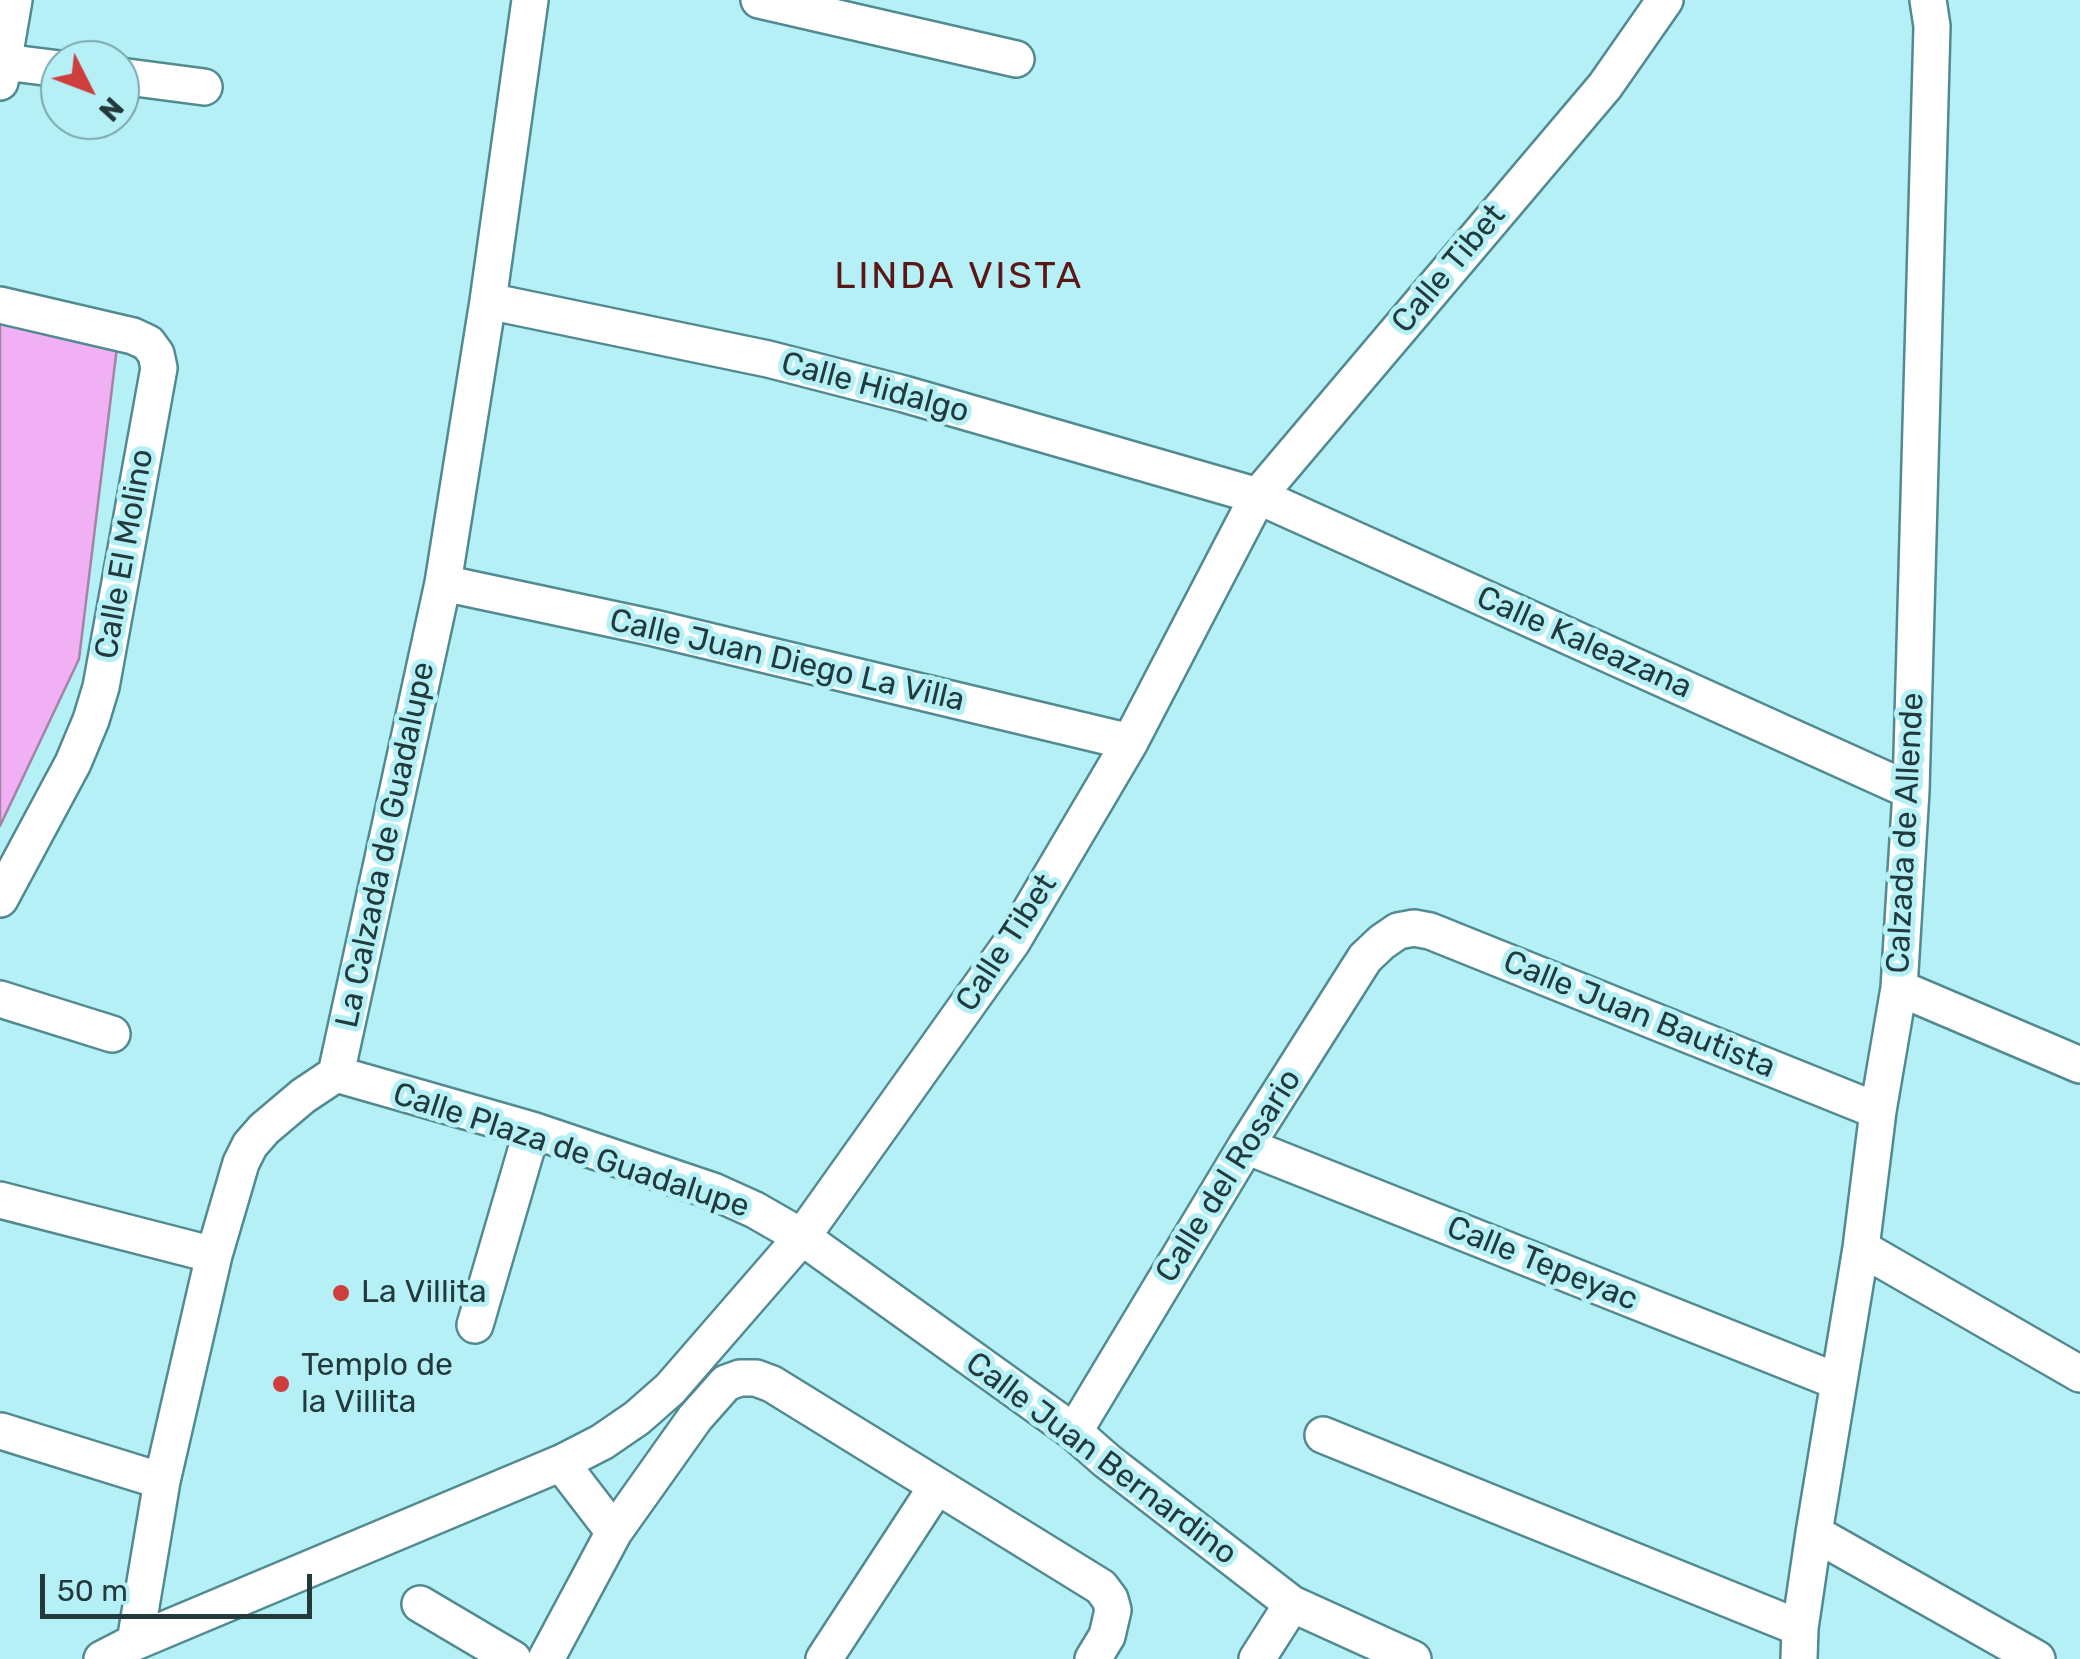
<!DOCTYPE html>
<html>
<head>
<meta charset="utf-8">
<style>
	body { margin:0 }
	#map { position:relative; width:2080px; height:1659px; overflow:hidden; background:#b6f0f7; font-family:Rubik,sans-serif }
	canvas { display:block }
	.north { position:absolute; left:40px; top:40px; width:100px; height:100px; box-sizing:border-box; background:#b6f0f7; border:2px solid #7ba7ac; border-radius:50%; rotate:132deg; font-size:28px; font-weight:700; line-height:40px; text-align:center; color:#223a3c }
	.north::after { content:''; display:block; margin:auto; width:35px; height:45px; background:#cd3e3c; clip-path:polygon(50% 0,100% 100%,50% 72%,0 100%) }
	.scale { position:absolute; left:40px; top:1574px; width:272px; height:45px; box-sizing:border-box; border:5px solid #223a3c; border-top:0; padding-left:12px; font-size:30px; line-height:35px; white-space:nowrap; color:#223a3c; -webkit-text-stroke:8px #b6f0f7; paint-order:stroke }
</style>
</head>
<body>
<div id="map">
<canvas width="2080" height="1659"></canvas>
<div class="north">N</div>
<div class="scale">50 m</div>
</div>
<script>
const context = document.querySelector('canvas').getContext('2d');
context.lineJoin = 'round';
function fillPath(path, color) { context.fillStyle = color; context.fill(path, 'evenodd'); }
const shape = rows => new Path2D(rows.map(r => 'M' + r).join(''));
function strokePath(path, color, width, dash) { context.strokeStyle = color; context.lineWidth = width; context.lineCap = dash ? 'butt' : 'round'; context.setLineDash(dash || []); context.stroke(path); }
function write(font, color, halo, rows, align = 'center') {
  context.font = font + ' Rubik,sans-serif'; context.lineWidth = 10; context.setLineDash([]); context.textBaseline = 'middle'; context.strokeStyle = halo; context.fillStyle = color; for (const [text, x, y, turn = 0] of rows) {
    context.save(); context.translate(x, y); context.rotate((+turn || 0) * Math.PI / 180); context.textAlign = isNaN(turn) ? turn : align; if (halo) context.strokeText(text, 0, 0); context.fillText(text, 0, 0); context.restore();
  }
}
const building = shape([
	[0,324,117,347,79,659,0,826,0,324]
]);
fillPath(building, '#f2b0f4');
strokePath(building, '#a484a4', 2.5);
const street = shape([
	[759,0,1016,59],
	[4,62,60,69],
	[120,76,204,87],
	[0,82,14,0],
	[488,301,768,359,904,394,1258,496,1911,791],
	[0,305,133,336,148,343,156,354,159,368,101,687,91,720,73,763,0,899],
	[443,583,654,628,1130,742],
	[1899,988,2080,1065],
	[0,999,112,1034],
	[336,1074,532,1130,713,1191,755,1210,802,1237,1074,1432,1107,1461,1292,1604,1413,1659],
	[1246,1146,1839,1382],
	[0,1200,214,1255],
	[1861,1248,2080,1374],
	[475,1325,532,1130],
	[1,1431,162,1481],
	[1074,1432,1246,1146,1365,958,1382,942,1398,931,1414,928,1430,931,1878,1111],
	[1323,1435,1800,1628],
	[561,1463,614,1532],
	[1814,1533,2037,1659],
	[420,1604,513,1659],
	[135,1642,162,1481,214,1255,241,1163,250,1145,264,1129,303,1096,336,1074,443,583,488,301,530,0],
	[102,1659,135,1642,561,1463,602,1442,637,1418,670,1389,802,1237,1012,942,1130,742,1258,496,1605,86,1665,0],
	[546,1659,614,1532,695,1418,726,1383,740,1378,756,1378,772,1384,1101,1587,1110,1599,1113,1610,1107,1636,1093,1659],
	[824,1659,937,1486],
	[1257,1659,1292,1604],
	[1799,1659,1800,1628,1814,1533,1861,1248,1878,1111,1899,988,1911,791,1932,26,1928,0]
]);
strokePath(street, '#528a91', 40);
strokePath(street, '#fff', 35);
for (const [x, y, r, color] of [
	[341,1293,10,"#cd3e3c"],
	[281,1384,10,"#cd3e3c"]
]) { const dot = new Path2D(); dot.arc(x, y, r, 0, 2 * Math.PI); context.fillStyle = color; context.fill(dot); strokePath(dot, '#b6f0f7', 4); }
write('32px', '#223a3c', '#b6f0f7', [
	["Calle Tibet",1449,269,-50],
	["Calle Hidalgo",875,388,15],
	["Calle El Molino",125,554,-80],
	["Calle Kaleazana",1584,643,24],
	["Calle Juan Diego La Villa",787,661,13],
	["Calzada de Allende",1906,833,-87],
	["La Calzada de Guadalupe",386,845,-78],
	["Calle Tibet",1007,943,-57],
	["Calle Juan Bautista",1639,1015,22],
	["Calle Plaza de Guadalupe",571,1151,18],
	["Calle del Rosario",1229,1176,-58],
	["Calle Tepeyac",1542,1264,22],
	["Calle Juan Bernardino",1101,1459,37]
]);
write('32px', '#223a3c', '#b6f0f7', [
	["La Villita",361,1293],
	["Templo de",301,1366],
	["la Villita",301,1403]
], 'left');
context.letterSpacing = '2.5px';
write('38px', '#5b1716', '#b6f0f7', [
	["LINDA VISTA",959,277]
]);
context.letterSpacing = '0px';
</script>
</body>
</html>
